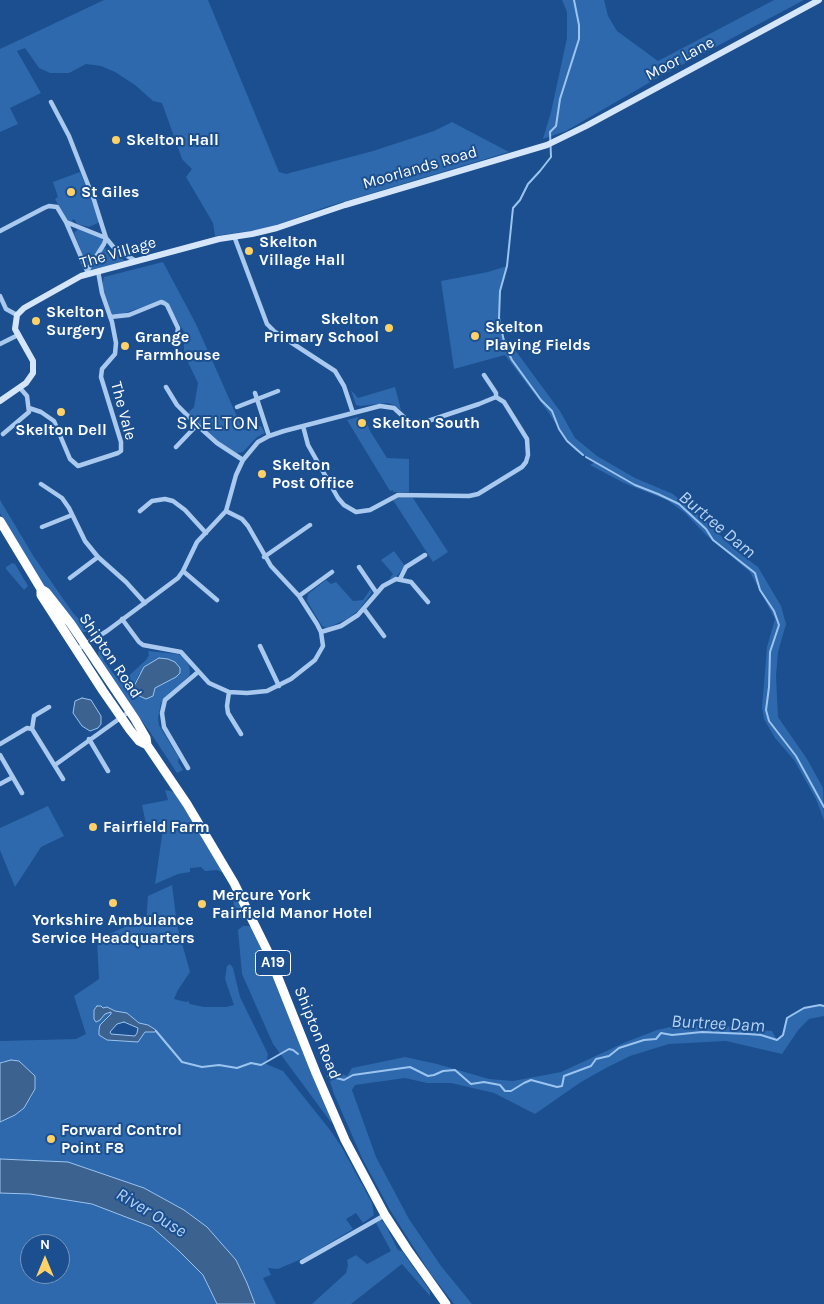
<!DOCTYPE html>
<html>
<head>
<meta charset="utf-8">
<style>
	body { margin:0 }
	#map { position:relative; width:824px; height:1304px; overflow:hidden; background:#1b4f8f; font-family:Karla,sans-serif }
	canvas { display:block }
	.north { position:absolute; left:20px; top:1234px; width:50px; height:50px; box-sizing:border-box; background:#1b4f8f; border:1px solid #7695bc; border-radius:50%; rotate:0deg; font-size:14px; font-weight:700; line-height:20px; text-align:center; color:#fff }
	.north::after { content:''; display:block; margin:auto; width:18px; height:22px; background:#ffd166; clip-path:polygon(50% 0,100% 100%,50% 72%,0 100%) }
</style>
</head>
<body>
<div id="map">
<canvas width="824" height="1304"></canvas>
<div class="north">N</div>
</div>
<script>
const context = document.querySelector('canvas').getContext('2d');
context.lineJoin = 'round';
function fillPath(path, color) { context.fillStyle = color; context.fill(path, 'evenodd'); }
const shape = rows => new Path2D(rows.map(r => 'M' + r).join(''));
function strokePath(path, color, width, dash) { context.strokeStyle = color; context.lineWidth = width; context.lineCap = dash ? 'butt' : 'round'; context.setLineDash(dash || []); context.stroke(path); }
function write(font, color, halo, rows, align = 'center') {
  context.font = font + ' Karla,sans-serif'; context.lineWidth = 4; context.setLineDash([]); context.textBaseline = 'middle'; context.strokeStyle = halo; context.fillStyle = color; for (const [text, x, y, turn = 0] of rows) {
    context.save(); context.translate(x, y); context.rotate((+turn || 0) * Math.PI / 180); context.textAlign = isNaN(turn) ? turn : align; if (halo) context.strokeText(text, 0, 0); context.fillText(text, 0, 0); context.restore();
  }
}
fillPath(shape([
	[104,0,208,0,279,172,286,174,373,151,434,131,452,122,509,152,326,207,280,224,257,230,215,236,213,223,186,177,192,169,182,159,162,103,153,101,135,85,115,72,101,66,86,64,69,73,50,73,39,68,25,48,17,51,41,93,10,108,18,124,0,132,0,49],
	[562,0,604,0,608,16,617,31,658,61,774,0,804,0,659,77,566,131,543,139,551,112,567,38,567,12],
	[80,172,100,222,89,227,77,224,74,219,72,220,74,224,66,220,55,199,58,197,53,182],
	[78,229,102,238,103,244,88,268,74,233],
	[107,248,127,262,89,270,103,249],
	[163,262,196,324,243,430,261,426,265,433,257,437,243,452,237,453,222,445,188,413,194,407,198,383,184,354,184,332,168,304,163,300,122,314,111,314,102,285,104,277],
	[507,266,500,291,499,305,499,318,503,337,518,354,560,411,575,438,597,456,635,478,673,494,709,524,734,549,758,567,781,606,786,624,778,652,776,676,778,717,807,759,823,788,824,820,816,799,794,760,775,738,764,719,762,707,767,647,775,619,750,572,706,535,685,513,667,500,624,483,590,465,595,462,576,451,567,441,549,413,505,355,454,369,441,281,488,272],
	[395,387,401,410,394,405,387,403,360,406,356,405,351,390,358,398],
	[358,417,361,425,365,423,363,419,365,418,370,431,387,458,409,459,409,492,393,492,393,490,390,491,347,420],
	[398,498,413,498,448,552,433,562,393,500],
	[0,500,34,557,73,613,84,624,98,632,83,632,76,628,49,593,28,561,0,513],
	[394,551,405,566,396,577,389,579,393,574,381,560],
	[12,563,15,564,28,586,24,590,6,569,6,567],
	[326,580,331,584,336,582,353,601,363,600,370,590,372,592,359,610,347,619,327,628,322,626,307,601,308,594],
	[101,649,104,661,121,683,146,660,149,655,148,651,177,654,183,656,189,665,190,673,189,676,166,697,161,703,158,718,159,725,179,758,178,762,183,770,177,773,150,732,100,663,98,652],
	[175,662,180,668,180,673,176,677,155,688,146,699,131,692,139,674],
	[165,790,174,792,197,825,233,887,244,912,243,917,239,919,236,918,234,915,233,887,223,873,217,870,205,871,201,867,190,868,190,872,178,874,155,884,163,829,148,833,142,805,168,800],
	[48,806,64,836,41,847,15,887,0,850,0,828],
	[172,885,177,925,190,972,178,990,174,999,186,1002,188,1001,190,1004,204,1007,226,1007,234,1005,225,979,227,966,230,964,233,968,240,997,268,1054,266,1064,283,1071,330,1130,341,1146,372,1203,374,1215,363,1223,356,1213,346,1219,353,1229,306,1257,278,1269,268,1268,271,1275,263,1278,276,1304,255,1304,247,1283,236,1260,207,1227,184,1210,144,1188,19,1159,0,1159,0,1122,31,1098,35,1089,35,1076,4,1061,0,1063,0,1041,76,1039,86,1034,74,996,99,979,97,940,131,924,146,924,148,896],
	[115,1011,127,1013,139,1023,148,1025,155,1031,148,1031,142,1034,137,1042,107,1040,106,1018],
	[243,926,249,926,254,928,335,1125,330,1121,273,1044,242,974,238,930],
	[820,1005,824,1006,824,1016,809,1019,799,1029,782,1054,726,1041,669,1044,630,1056,606,1068,581,1082,535,1114,494,1093,451,1083,427,1083,405,1078,355,1085,352,1090,376,1157,409,1219,441,1266,472,1304,454,1304,430,1273,390,1210,362,1158,334,1094,325,1066,347,1076,352,1068,405,1057,437,1064,489,1079,513,1081,561,1072,626,1042,657,1030,675,1026,713,1025,772,1031,777,1040,783,1035,787,1018,804,1008],
	[0,1193,30,1194,92,1204,152,1227,179,1251,203,1275,217,1304,0,1304],
	[30,1244,60,1244,60,1274,30,1274],
	[381,1220,385,1224,398,1250,402,1251,430,1291,430,1296,402,1264,351,1304,312,1304,346,1273,348,1265,347,1260,356,1255,367,1264,391,1251,376,1223]
]), '#2e69ad');
const water = shape([
	[159,658,168,659,175,662,180,668,180,673,176,677,155,688,153,696,146,699,131,692,144,667,159,658],
	[82,698,91,700,101,716,101,724,98,728,90,731,82,726,73,713,75,701,82,698],
	[97,1006,101,1006,103,1008,107,1007,115,1011,127,1013,139,1023,148,1025,156,1030,155,1032,145,1032,138,1042,107,1040,99,1035,99,1030,100,1025,111,1014,111,1012,105,1014,100,1020,96,1022,94,1019,94,1010,97,1006],
	[124,1022,138,1028,137,1033,135,1036,111,1034,110,1032,117,1024,124,1022],
	[11,1060,19,1061,35,1076,35,1089,24,1108,15,1115,0,1122,0,1063,11,1060],
	[0,1159,68,1162,144,1188,184,1210,207,1227,236,1260,247,1283,255,1304,217,1304,203,1275,179,1251,152,1227,92,1204,30,1194,0,1193,0,1159]
]);
fillPath(water, '#3c6290');
strokePath(water, '#9cc4f0', 1);
strokePath(shape([
	[574,0,579,25,579,39,560,99,556,126,550,132,551,157,540,171,528,184,520,200,513,208,507,266,500,291,499,318,505,346,512,360,541,400,552,411,559,429,567,441,583,455],
	[586,457,635,485,658,494,679,504,706,529,713,540,755,573,760,590,774,611,779,625,770,652,769,687,766,710,769,721,796,756,824,807],
	[156,1031,182,1062,202,1067,219,1065,237,1068,251,1063,261,1065,289,1049,293,1050,298,1054],
	[328,1076,344,1080,353,1075,410,1067,428,1076,434,1075,443,1071,455,1070,471,1084,484,1082,500,1085,505,1091,511,1091,524,1083,531,1080,557,1087,562,1086,564,1076,591,1066,596,1059,609,1056,619,1048,644,1040,656,1039,661,1033,672,1035,702,1032,748,1034,761,1035,777,1040,783,1035,787,1018,792,1015,804,1008,820,1005,824,1006]
]), '#9cc4f0', 2);
strokePath(shape([
	[51,102,69,136,94,200,106,238,104,244,87,271],
	[66,222,106,238,115,249,136,261],
	[0,231,44,208,49,206,57,207,66,222,88,273],
	[234,236,267,324,275,332,335,371,344,386,353,413],
	[0,296,6,309,17,315],
	[110,317,129,315,161,302,164,303,167,305,178,328,177,335],
	[0,344,18,335],
	[484,375,496,393,496,397],
	[166,387,177,405,197,425,217,443,243,460],
	[255,393,269,436],
	[237,407,278,391],
	[29,408,41,412,54,421,70,459,78,466,118,453,121,451,121,442,101,377,102,369,115,354,116,343,112,322,102,293,98,271],
	[3,434,29,412,27,396,20,388],
	[176,447,197,425],
	[41,484,62,498,69,508,85,541,98,557,126,582,145,603],
	[140,511,152,501,165,499,173,501,185,510,206,533],
	[42,527,72,515],
	[264,557,310,525],
	[359,567,376,592],
	[183,571,217,600],
	[70,578,98,557],
	[400,579,406,567,425,555],
	[299,596,332,572],
	[364,609,384,636],
	[122,619,139,642,143,645,181,652,209,683,229,692,247,693,267,691,291,679,315,660,323,646,321,632,317,624,299,596,271,566,248,526,242,519,226,511],
	[321,632,341,626,358,615,383,586,396,579,411,582,428,602],
	[260,646,279,686],
	[76,650,107,631,178,578,183,571,197,542,226,511,236,475,243,460,258,442,269,436,284,431,380,406,394,408,407,420,413,422,428,421,479,404,496,397,504,402,527,439,528,455,526,462,522,467,478,494,469,496,398,495,370,510,356,512,344,505,338,498,308,445,303,426],
	[229,692,227,706,228,713,241,734],
	[32,729,63,779],
	[32,729,34,716,49,707],
	[89,739,108,771],
	[0,744,27,728,32,729],
	[0,755,22,793],
	[55,765,130,711],
	[188,768,164,727,162,713,165,700,198,672],
	[0,784,13,777],
	[302,1262,385,1215]
]), '#a9c9ee', 4.5);
strokePath(shape([
	[0,401,26,383,33,373,33,361,15,329,17,315,24,308,81,276,219,239,252,234,277,228,345,205,547,145,586,126,819,0]
]), '#d6e6fa', 6);
strokePath(shape([
	[0,521,41,589,41,595,103,691,130,730,139,741,147,745],
	[41,589,46,592,71,624,135,719,146,738,147,745,187,804,234,883,267,950,316,1073,345,1140,385,1215,407,1249,446,1304]
]), '#fff', 9);
for (const [x, y, r, color] of [
	[116,140,5,"#ffd166"],
	[71,192,5,"#ffd166"],
	[249,251,5,"#ffd166"],
	[36,321,5,"#ffd166"],
	[389,328,5,"#ffd166"],
	[475,336,5,"#ffd166"],
	[125,346,5,"#ffd166"],
	[61,412,5,"#ffd166"],
	[362,423,5,"#ffd166"],
	[262,474,5,"#ffd166"],
	[93,827,5,"#ffd166"],
	[113,903,5,"#ffd166"],
	[202,904,5,"#ffd166"],
	[51,1139,5,"#ffd166"]
]) { const dot = new Path2D(); dot.arc(x, y, r, 0, 2 * Math.PI); context.fillStyle = color; context.fill(dot); strokePath(dot, '#1b4f8f', 2); }
for (const [x, y, w] of [
	[273,963,35]
]) { const box = new Path2D(); box.roundRect(x - w / 2, y - 12.5, w, 25, 4); context.fillStyle = '#1b4f8f'; context.fill(box); strokePath(box, '#fff', 1); }
write('bold 15px', '#fff', null, [
	["A19",273,963]
]);
write('16px', '#fff', '#1b4f8f', [
	["Moor Lane",680,59,-28],
	["Moorlands Road",420,168,-16],
	["The Village",118,253,-16],
	["The Vale",123,411,75],
	["Shipton Road",110,656,56],
	["Shipton Road",317,1033,68]
]);
write('bold 16px', '#fff', '#1b4f8f', [
	["Skelton Hall",126,140],
	["St Giles",81,192],
	["Skelton",259,242],
	["Village Hall",259,260],
	["Skelton",46,312],
	["Surgery",46,330],
	["Skelton",379,319,"right"],
	["Primary School",379,337,"right"],
	["Skelton",485,327],
	["Playing Fields",485,345],
	["Grange",135,337],
	["Farmhouse",135,355],
	["Skelton South",372,423],
	["Skelton Dell",61,430,"center"],
	["Skelton",272,465],
	["Post Office",272,483],
	["Fairfield Farm",103,827],
	["Mercure York",212,895],
	["Fairfield Manor Hotel",212,913],
	["Yorkshire Ambulance",113,920,"center"],
	["Service Headquarters",113,938,"center"],
	["Forward Control",61,1130],
	["Point F8",61,1148]
], 'left');
write('italic 18px', '#b5d3f5', '#1b4f8f', [
	["Burtree Dam",717,525,40],
	["Burtree Dam",718,1024,3],
	["River Ouse",151,1213,31]
]);
context.letterSpacing = '1px';
write('19px', '#fff', '#1b4f8f', [
	["SKELTON",218,424]
]);
context.letterSpacing = '0px';
</script>
</body>
</html>
